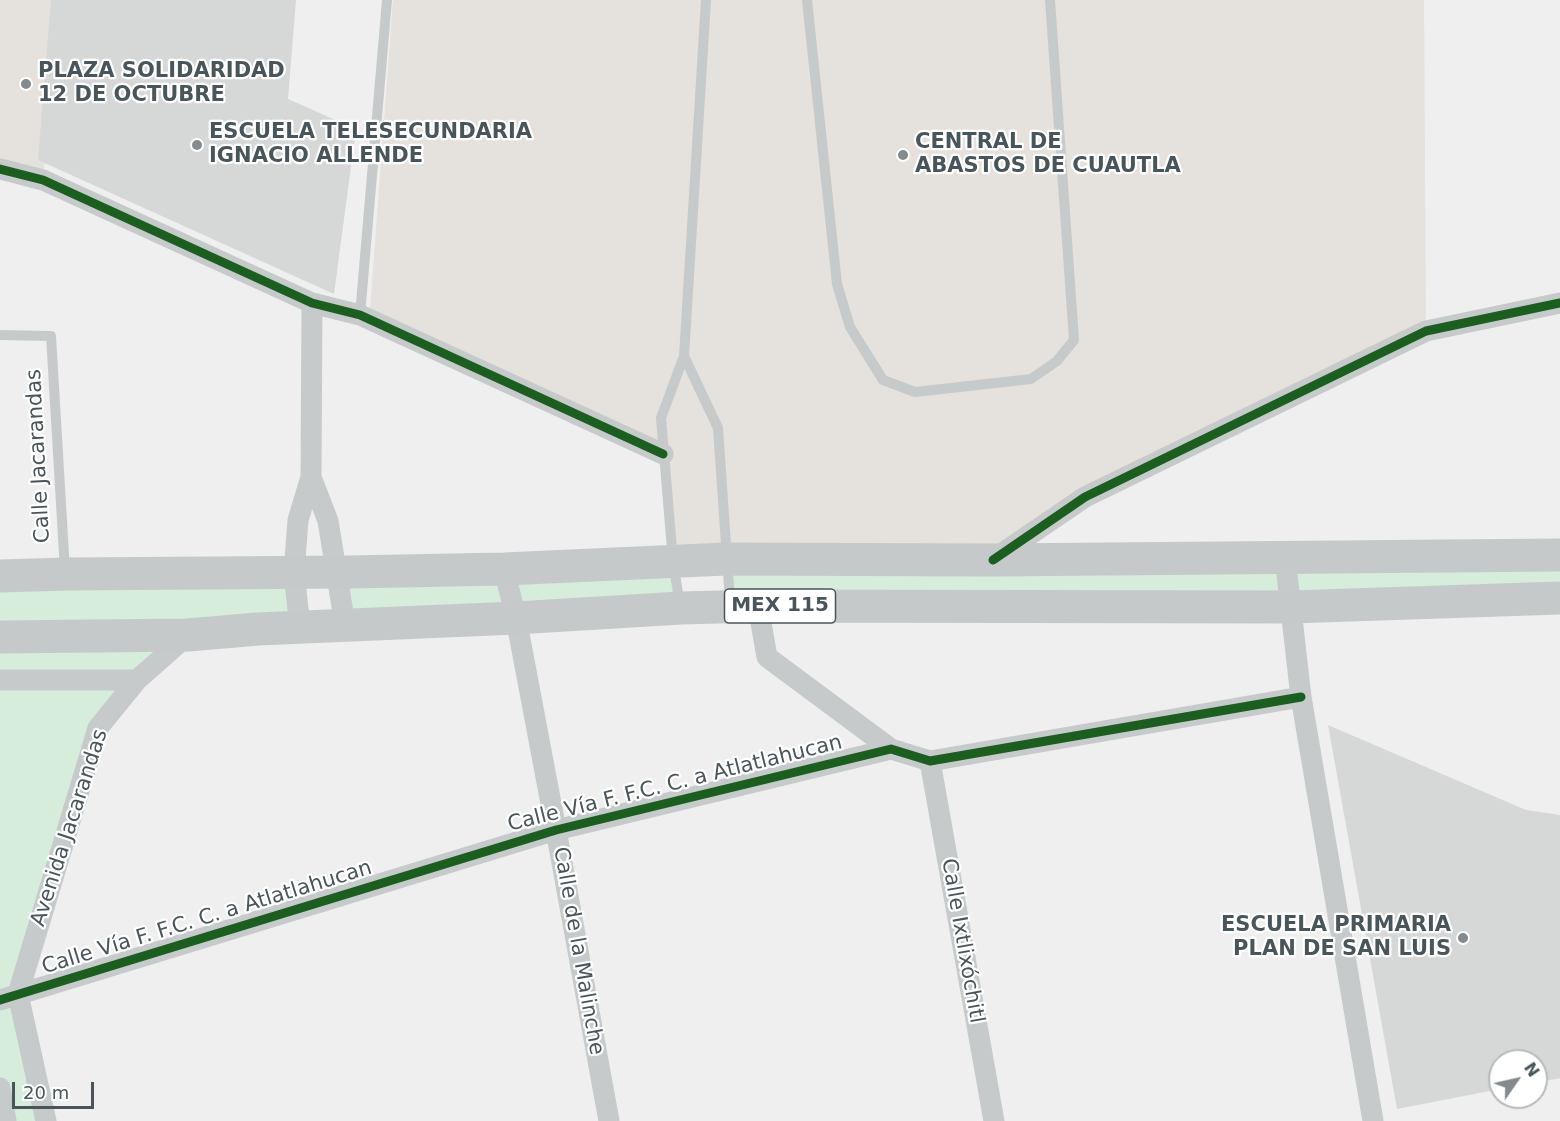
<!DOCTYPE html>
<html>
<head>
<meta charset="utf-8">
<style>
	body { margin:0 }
	#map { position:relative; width:1560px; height:1121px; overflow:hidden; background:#f0efef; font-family:"DejaVu Sans",sans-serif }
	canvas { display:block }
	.north { position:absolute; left:1488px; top:1049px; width:60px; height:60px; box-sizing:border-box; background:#fff; border:2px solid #b6bbbd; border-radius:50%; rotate:56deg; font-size:16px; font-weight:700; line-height:24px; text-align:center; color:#48555a }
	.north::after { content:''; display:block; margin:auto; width:21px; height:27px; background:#838b8e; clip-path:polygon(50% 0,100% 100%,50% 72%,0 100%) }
	.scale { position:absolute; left:12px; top:1082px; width:82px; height:27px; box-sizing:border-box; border:3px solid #48555a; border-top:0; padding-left:8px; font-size:18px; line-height:21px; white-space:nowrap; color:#48555a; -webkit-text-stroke:4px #fff; paint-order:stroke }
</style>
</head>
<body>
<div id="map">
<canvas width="1560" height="1121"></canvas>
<div class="north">N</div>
<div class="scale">20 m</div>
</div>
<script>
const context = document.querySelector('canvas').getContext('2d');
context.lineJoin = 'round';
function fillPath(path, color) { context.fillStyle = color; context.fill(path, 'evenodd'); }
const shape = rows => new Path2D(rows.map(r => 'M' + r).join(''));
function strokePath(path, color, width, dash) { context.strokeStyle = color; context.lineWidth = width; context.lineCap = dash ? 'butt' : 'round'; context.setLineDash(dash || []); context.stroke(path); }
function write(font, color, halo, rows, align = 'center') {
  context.font = font + ' "DejaVu Sans",sans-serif'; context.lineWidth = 4.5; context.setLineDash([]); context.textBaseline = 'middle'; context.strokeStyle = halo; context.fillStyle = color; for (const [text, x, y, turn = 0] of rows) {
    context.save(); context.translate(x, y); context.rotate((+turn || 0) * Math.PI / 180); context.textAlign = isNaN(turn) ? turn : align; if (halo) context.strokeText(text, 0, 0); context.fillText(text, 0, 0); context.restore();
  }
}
fillPath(shape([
	[0,0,61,0,43,180,0,169],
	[393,0,1424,0,1426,331,1085,497,994,557,677,557,666,450,370,309]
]), '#e5e1dc');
fillPath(shape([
	[1560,553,1560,598,731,607,726,559],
	[673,561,681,608,345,625,337,573],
	[294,573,300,627,188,635,98,728,18,994,46,1121,6,1121,0,1088,0,576]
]), '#d5edda');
fillPath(shape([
	[51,0,296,0,288,99,356,129,334,294,38,160],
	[1328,725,1526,810,1560,815,1560,1078,1536,1083,1536,1061,1500,1061,1500,1089,1397,1109]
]), '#d6d7d7');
strokePath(shape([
	[807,0,837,284,850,327,883,380,915,392,1031,379,1057,361,1074,340,1050,0],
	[360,315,387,0],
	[0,335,51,336,65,571],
	[684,356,718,428,730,602],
	[680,606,673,561,661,418,684,356,706,0]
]), '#c7cacb', 10);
strokePath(shape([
	[0,169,43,180,312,303,360,315,663,454],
	[311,477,328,521,345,625],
	[1285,557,1301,697,1373,1121],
	[994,559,1085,497,1426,331,1560,303],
	[504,569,516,618,556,830,609,1121],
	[758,606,767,657,891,749],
	[300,627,294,573,298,520,311,477,312,303],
	[0,680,137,680],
	[930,761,994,1121],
	[0,1000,556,830,891,749,930,761,1301,697],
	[0,1088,6,1121],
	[46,1121,18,994,98,728,137,680,188,635]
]), '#c7cacb', 21);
strokePath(shape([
	[0,576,66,574,349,572,504,569,726,559,993,560,1560,555],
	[0,637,188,635,258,629,516,618,681,608,758,606,1291,607,1560,598]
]), '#c5c9ca', 33);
strokePath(shape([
	[0,169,43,180,312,303,360,315,663,454],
	[993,560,1085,497,1426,331,1560,303],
	[0,1000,556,830,891,749,930,761,1301,697]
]), '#1b5e20', 9);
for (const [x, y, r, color] of [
	[26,84,6,"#838b8e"],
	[197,145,6,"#838b8e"],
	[903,155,6,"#838b8e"],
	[1463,938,6,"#838b8e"]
]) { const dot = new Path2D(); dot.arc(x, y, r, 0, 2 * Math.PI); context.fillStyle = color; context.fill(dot); strokePath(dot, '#fff', 2); }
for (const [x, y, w] of [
	[780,606,111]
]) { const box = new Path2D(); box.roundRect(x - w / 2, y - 17, w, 34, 4.5); context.fillStyle = '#fff'; context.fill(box); strokePath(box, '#48555a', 1.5); }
write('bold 20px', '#48555a', null, [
	["MEX 115",780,606]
]);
write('bold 21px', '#48555a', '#fff', [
	["PLAZA SOLIDARIDAD",38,72],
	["12 DE OCTUBRE",38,96],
	["ESCUELA TELESECUNDARIA",209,133],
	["IGNACIO ALLENDE",209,157],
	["CENTRAL DE",915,143],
	["ABASTOS DE CUAUTLA",915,167],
	["ESCUELA PRIMARIA",1451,926,"right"],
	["PLAN DE SAN LUIS",1451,950,"right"]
], 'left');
write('21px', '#48555a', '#fff', [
	["Calle Jacarandas",39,456,-93],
	["Calle Vía F. F.C. C. a Atlatlahucan",675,784,-14],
	["Avenida Jacarandas",70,828,-72],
	["Calle Vía F. F.C. C. a Atlatlahucan",207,918,-17],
	["Calle Ixtlixóchitl",962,941,80],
	["Calle de la Malinche",578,951,80]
]);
</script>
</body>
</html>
